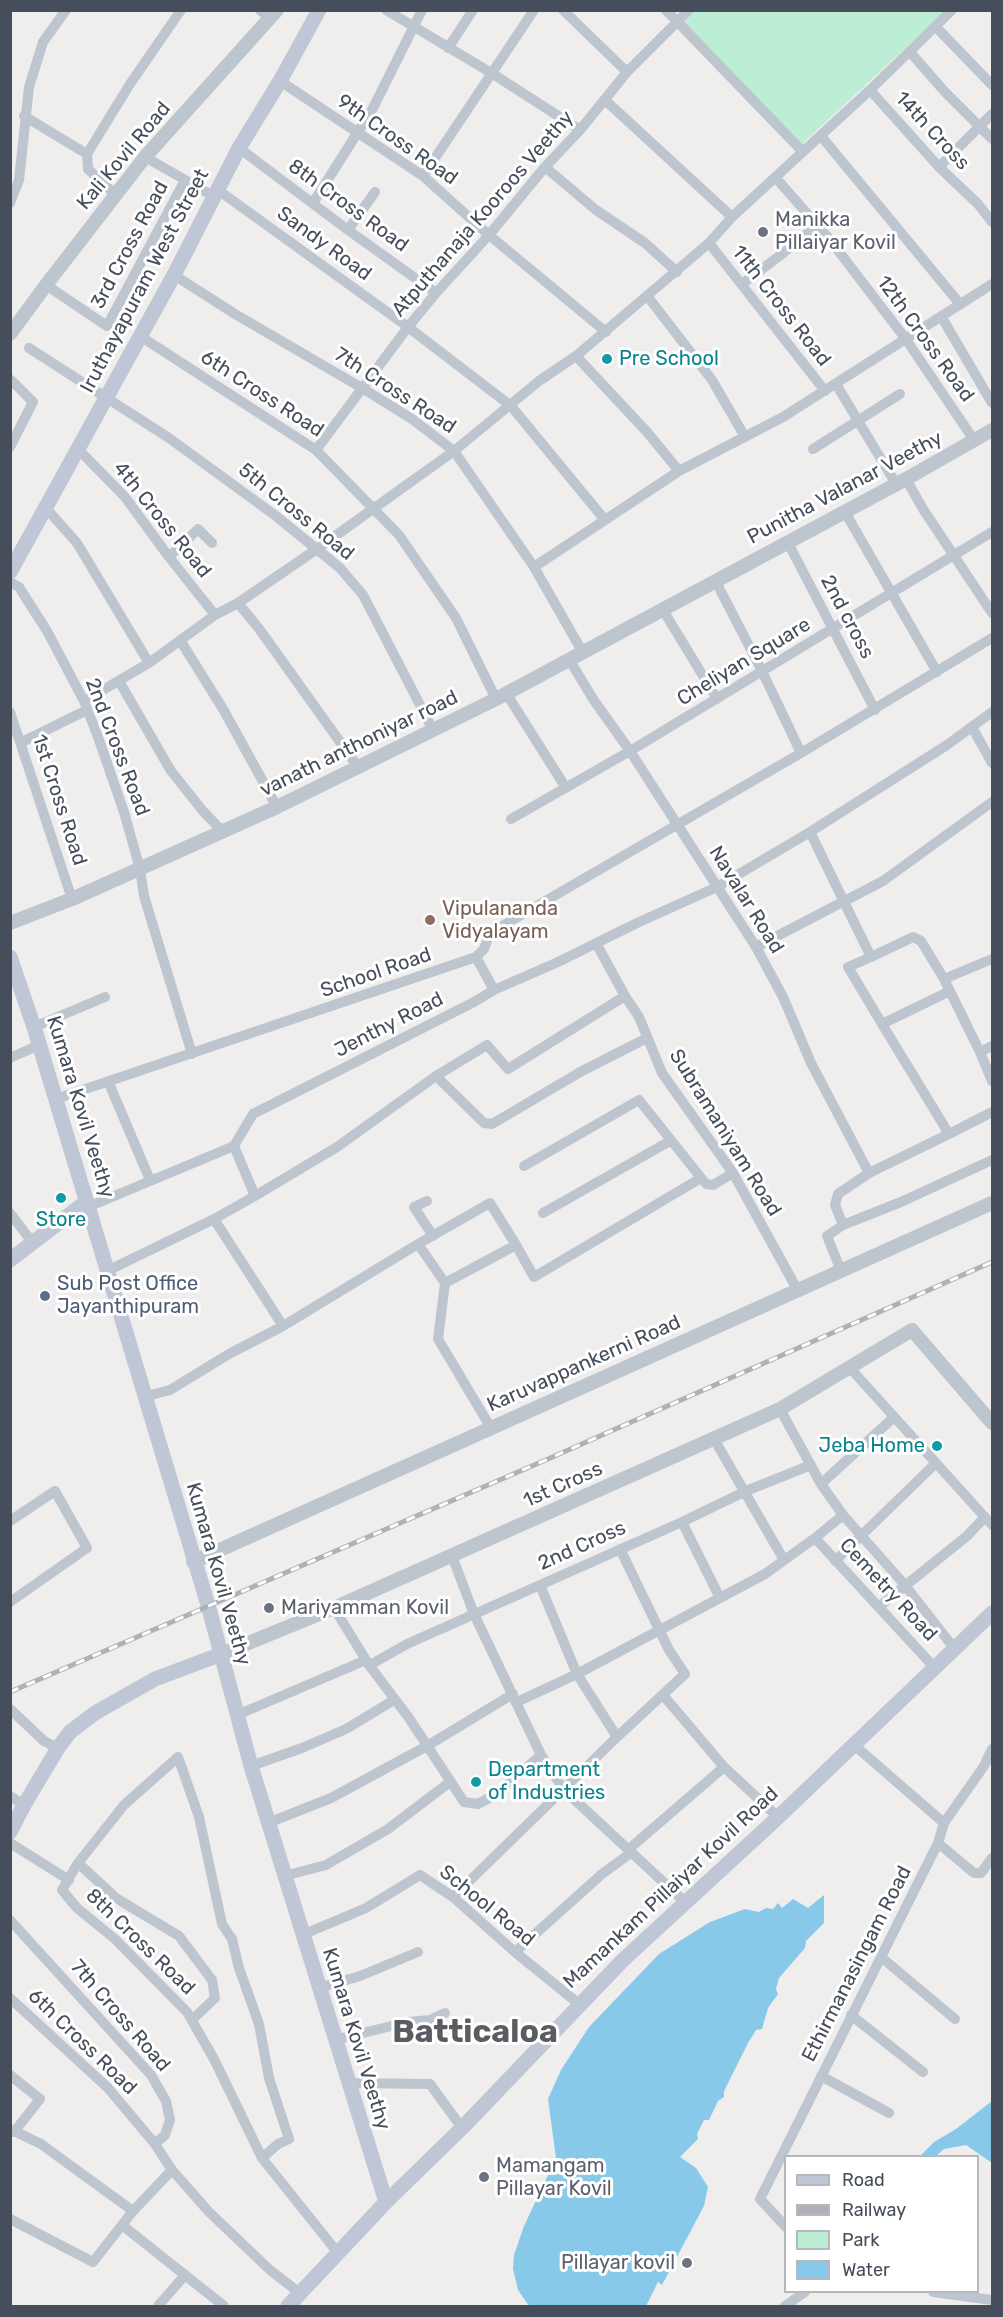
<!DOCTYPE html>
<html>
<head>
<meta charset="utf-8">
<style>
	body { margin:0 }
	#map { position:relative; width:1003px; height:2317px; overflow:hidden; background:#f0eded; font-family:Rubik,sans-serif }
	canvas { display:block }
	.frame { position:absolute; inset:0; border:12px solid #454e5a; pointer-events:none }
	.legend { position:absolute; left:784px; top:2155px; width:195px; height:138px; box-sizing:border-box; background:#fff; border:2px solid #b5b8bd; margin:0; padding:8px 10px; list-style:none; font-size:18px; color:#454e5a }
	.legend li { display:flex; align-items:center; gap:12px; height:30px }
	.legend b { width:30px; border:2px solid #b5b8bd }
</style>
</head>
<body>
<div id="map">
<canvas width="1003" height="2317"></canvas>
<div class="frame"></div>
<ul class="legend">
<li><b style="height:8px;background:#bfc7d6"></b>Road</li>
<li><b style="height:8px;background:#afb1b7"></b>Railway</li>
<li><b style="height:16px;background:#bbeed5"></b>Park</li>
<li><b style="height:16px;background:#88c9ea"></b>Water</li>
</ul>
</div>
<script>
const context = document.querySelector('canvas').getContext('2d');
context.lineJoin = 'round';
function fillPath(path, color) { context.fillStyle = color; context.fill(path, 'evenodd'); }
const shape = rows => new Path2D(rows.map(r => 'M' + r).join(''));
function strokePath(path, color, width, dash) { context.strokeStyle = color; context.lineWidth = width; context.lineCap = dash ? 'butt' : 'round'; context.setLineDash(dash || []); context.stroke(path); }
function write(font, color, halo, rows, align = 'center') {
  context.font = font + ' Rubik,sans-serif'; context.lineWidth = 6; context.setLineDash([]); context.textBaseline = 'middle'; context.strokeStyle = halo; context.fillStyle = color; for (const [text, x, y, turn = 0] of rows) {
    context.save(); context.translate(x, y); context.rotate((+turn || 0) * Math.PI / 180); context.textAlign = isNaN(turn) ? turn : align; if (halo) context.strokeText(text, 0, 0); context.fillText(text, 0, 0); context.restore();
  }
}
fillPath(shape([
	[696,10,945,11,801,145,684,23]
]), '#bbeed5');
fillPath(shape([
	[824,1895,824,1923,806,1941,805,1948,779,1978,776,1989,778,1994,768,2008,762,2029,756,2030,748,2043,724,2091,724,2097,718,2101,709,2120,704,2120,697,2134,698,2139,680,2157,696,2168,708,2187,704,2206,662,2285,658,2282,646,2306,529,2306,518,2290,513,2269,514,2255,524,2226,556,2158,548,2099,561,2070,589,2027,659,1954,710,1922,745,1909,759,1912,766,1908,773,1909,778,1903,782,1908,793,1899,808,1908],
	[992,2101,992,2163,966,2145,944,2149,936,2156,920,2156,934,2142,956,2129]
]), '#88c9ea');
strokePath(shape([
	[260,10,270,18],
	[386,10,493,74,580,130],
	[563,10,627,72],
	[666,10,803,152],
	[936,27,992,85],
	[448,48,473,10],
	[910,52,945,92,992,139],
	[280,81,423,176,489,235,606,332],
	[870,90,939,167,978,204,992,222],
	[605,100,732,217],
	[24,116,87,154,88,169,116,195],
	[821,136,960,304],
	[239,148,348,230,436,293],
	[87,154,130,84,181,10],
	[145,157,215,197],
	[545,167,596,210,645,243,677,272],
	[939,167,992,114],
	[423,176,534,10],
	[775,177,827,236,905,338,974,440],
	[218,190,408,327,511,406,605,520],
	[10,203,19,180,29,87,43,42,66,10],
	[313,203,373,108,422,10],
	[348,230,375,192],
	[709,243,825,391],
	[174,275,235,314,362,388,412,419,454,451,534,567,582,651],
	[742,284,782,254,817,225],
	[46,285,107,326,185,180],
	[648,297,712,380,745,437],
	[941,316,992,403],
	[140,336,316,450,399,535,456,618,496,699],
	[29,348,169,438,276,516,340,568,363,595,433,730],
	[576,356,647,432,679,471],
	[836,384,896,484],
	[10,447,33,402,11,380],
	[813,449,900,394],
	[79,450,125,497,169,557,215,615],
	[316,450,408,327,436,293,489,235,545,167,580,130,627,72,689,10],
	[906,479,923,509,992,613],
	[46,508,77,543,149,663],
	[845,512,937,672],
	[787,541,875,710],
	[169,557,198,529,212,543],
	[534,567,679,471,783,417,992,284],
	[715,580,762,671,801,753],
	[10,582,19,587,47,631,84,701,98,737,124,812,140,869,144,896,192,1054],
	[238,603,260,630,358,767],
	[663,610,717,699],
	[180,640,223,709,277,807],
	[569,659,593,699,630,751,756,947,783,997,811,1063,869,1173],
	[119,681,171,771,203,811,223,832],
	[506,693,566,788],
	[84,701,149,663,215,615,238,603,317,549,454,451,539,381,576,356,709,243,732,217,870,90,952,10],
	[10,712,72,899],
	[972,727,992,763],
	[22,742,87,710],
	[511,819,630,751,992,532],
	[810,832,871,957,913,937,921,941,944,979],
	[756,947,883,881,992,802],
	[476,957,494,990],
	[871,957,848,967,882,1024,950,991],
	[992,959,944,979,980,1052,992,1046],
	[625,996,639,1017,662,1073,733,1173,797,1289],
	[882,1024,949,1134,992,1112],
	[34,1027,105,997],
	[980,1052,992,1081],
	[10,1058,39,1045],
	[436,1076,484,1123,492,1124,582,1071,647,1038],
	[108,1081,150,1180],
	[56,1099,476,957,484,949,490,933,801,753,992,638],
	[234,1146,255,1196],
	[524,1166,639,1100,706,1184,713,1185,733,1173],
	[427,1201,414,1207,433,1236],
	[88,1207,234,1146,253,1114,474,1002,494,990,558,962,637,923,717,887,810,832,947,745,992,712],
	[10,1213,32,1242],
	[543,1213,670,1141],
	[214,1219,283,1326,418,1244,490,1203,516,1245,445,1283,438,1339,491,1428],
	[843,1225,901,1202,992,1160],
	[418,1244,445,1283],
	[516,1245,534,1277,701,1178],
	[107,1271,214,1219,255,1196,337,1147,436,1076,487,1045,508,1069,625,996,596,943],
	[841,1271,827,1236,843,1225,835,1205,838,1194,869,1173,949,1134],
	[850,1368,992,1525],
	[143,1397,170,1390,229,1354,283,1326],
	[780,1409,821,1484,843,1515,904,1584,954,1648],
	[714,1439,784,1560],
	[821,1484,893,1418],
	[10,1521,55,1491,87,1548,10,1602],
	[682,1522,720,1598],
	[815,1538,934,1667],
	[452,1556,474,1614,541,1755,564,1790,686,1903],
	[835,1561,936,1463],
	[540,1585,577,1674,617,1737],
	[880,1606,967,1536,985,1517],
	[366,1661,409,1718,464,1802,478,1804,498,1793,541,1755],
	[370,1665,407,1644,682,1522,746,1491,811,1465],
	[663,1695,724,1767,778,1817],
	[517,1702,577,1674,765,1574,815,1538,843,1515],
	[10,1709,44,1741,58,1748],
	[237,1715,366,1660,334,1608],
	[854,1745,944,1823],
	[251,1766,302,1748,346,1729,394,1700],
	[10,1796,24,1805],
	[268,1823,331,1798,427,1746,513,1694],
	[10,1843,69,1880],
	[938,1843,974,1873,981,1873,992,1858],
	[629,1849,724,1767],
	[78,1863,116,1898,179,1936,212,1980,215,1998,192,2020],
	[284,1876,326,1865,388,1829,450,1782],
	[453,1897,617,1737,685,1674,669,1650,620,1549],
	[10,1920,151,2075,166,2101,170,2120,165,2135,155,2144],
	[302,1935,366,1908,420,1875,453,1897,515,1952,579,2004],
	[515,1952,602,1874,632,1852],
	[881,1957,955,2019],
	[319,1988,360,1976,418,1952],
	[10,1998,108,2088,155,2144,172,2170,209,2212,270,2270,301,2294],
	[851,2015,923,2072],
	[334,2040,408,2022,430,2020,445,2013],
	[10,2075,40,2099,14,2132],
	[821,2076,889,2113],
	[348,2083,430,2084,462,2128],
	[10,2129,41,2144,133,2211],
	[262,2158,278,2144,289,2139,269,2078,259,2024,239,1968,232,1939,222,1924,199,1817,178,1757,124,1805,78,1863,62,1890,77,1908,115,1939,187,2012,214,2059,262,2158,338,2253],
	[10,2219,93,2262,133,2211,172,2170],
	[122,2225,224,2306],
	[786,2227,760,2199,938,1843,944,1823,984,1766,992,1749],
	[933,2292,992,2300],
	[158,2306,185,2275],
	[785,2306,805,2292]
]), '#bdc5cf', 10);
strokePath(shape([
	[10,334,46,285,145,157,277,10],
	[10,923,72,899,277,807,496,699,906,479,992,430],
	[193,1562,992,1203],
	[219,1655,334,1608,780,1409,912,1330,992,1423]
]), '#bdc5cf', 14);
strokePath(shape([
	[10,572,174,275,239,148,280,81,319,10],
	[10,957,34,1027,208,1605,251,1766,386,2202],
	[10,1260,86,1202],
	[10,1832,24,1805,58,1748,70,1732,95,1713,155,1679,219,1655],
	[288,2306,386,2202,462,2128,623,1960,773,1822,992,1613]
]), '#bfc7d6', 15);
const rail = shape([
	[10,1692,548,1459,992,1262]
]);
strokePath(rail, '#afb1b7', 5);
strokePath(rail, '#fff', 3, [9]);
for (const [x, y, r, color] of [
	[763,232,6,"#6b7280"],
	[607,359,6,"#0f9aa8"],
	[430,920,6,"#8d6e63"],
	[61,1198,6,"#0f9aa8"],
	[45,1296,6,"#5c6f8a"],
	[937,1446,6,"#0f9aa8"],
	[269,1608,6,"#6b7280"],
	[476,1782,6,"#0f9aa8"],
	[484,2177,6,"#6b7280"],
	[687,2263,6,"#6b7280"]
]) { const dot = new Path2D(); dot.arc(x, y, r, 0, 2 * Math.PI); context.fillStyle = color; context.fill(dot); strokePath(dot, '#fff', 2); }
write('20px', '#454e5a', '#fff', [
	["14th Cross",932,131,47],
	["9th Cross Road",397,140,35],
	["Kali Kovil Road",124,156,-50],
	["8th Cross Road",348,206,36],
	["Atputhanaja Kooroos Veethy",483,214,-49],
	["Sandy Road",324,244,36],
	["3rd Cross Road",130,245,-62],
	["Iruthayapuram West Street",145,281,-62],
	["11th Cross Road",781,306,52],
	["12th Cross Road",925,339,54],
	["7th Cross Road",395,391,33],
	["6th Cross Road",262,394,33],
	["Punitha Valanar Veethy",845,488,-28],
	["5th Cross Road",296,512,39],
	["4th Cross Road",162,520,51],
	["2nd cross",847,617,62],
	["Cheliyan Square",744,662,-31],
	["vanath anthoniyar road",359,744,-26],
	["2nd Cross Road",117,747,69],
	["1st Cross Road",59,800,72],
	["Navalar Road",746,900,58],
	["School Road",376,973,-19],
	["Jenthy Road",389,1025,-27],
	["Kumara Kovil Veethy",80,1107,73],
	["Subramaniyam Road",725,1133,58],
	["Karuvappankerni Road",584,1364,-24],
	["1st Cross",563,1485,-24],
	["2nd Cross",582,1546,-24],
	["Kumara Kovil Veethy",218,1574,74],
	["Cemetry Road",888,1590,47],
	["Mamankam Pillaiyar Kovil Road",671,1888,-43],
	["School Road",487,1906,39],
	["8th Cross Road",140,1942,44],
	["Ethirmanasingam Road",857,1964,-63],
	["7th Cross Road",120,2016,49],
	["Kumara Kovil Veethy",356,2039,73],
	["6th Cross Road",82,2042,44]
]);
write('20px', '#5b616d', '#fff', [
	["Manikka",775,220],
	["Pillaiyar Kovil",775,243],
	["Mariyamman Kovil",281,1608],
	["Mamangam",496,2166],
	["Pillayar Kovil",496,2189],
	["Pillayar kovil",675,2263,"right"]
], 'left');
write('20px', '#0d838f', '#fff', [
	["Pre School",619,359],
	["Store",61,1220,"center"],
	["Jeba Home",925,1446,"right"],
	["Department",488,1770],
	["of Industries",488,1793]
], 'left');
write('20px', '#785e54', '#fff', [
	["Vipulananda",442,909],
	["Vidyalayam",442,932]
], 'left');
write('20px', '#4e5e75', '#fff', [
	["Sub Post Office",57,1284],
	["Jayanthipuram",57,1307]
], 'left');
write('bold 32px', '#5a5c62', '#fff', [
	["Batticaloa",475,2033]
]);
</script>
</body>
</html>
